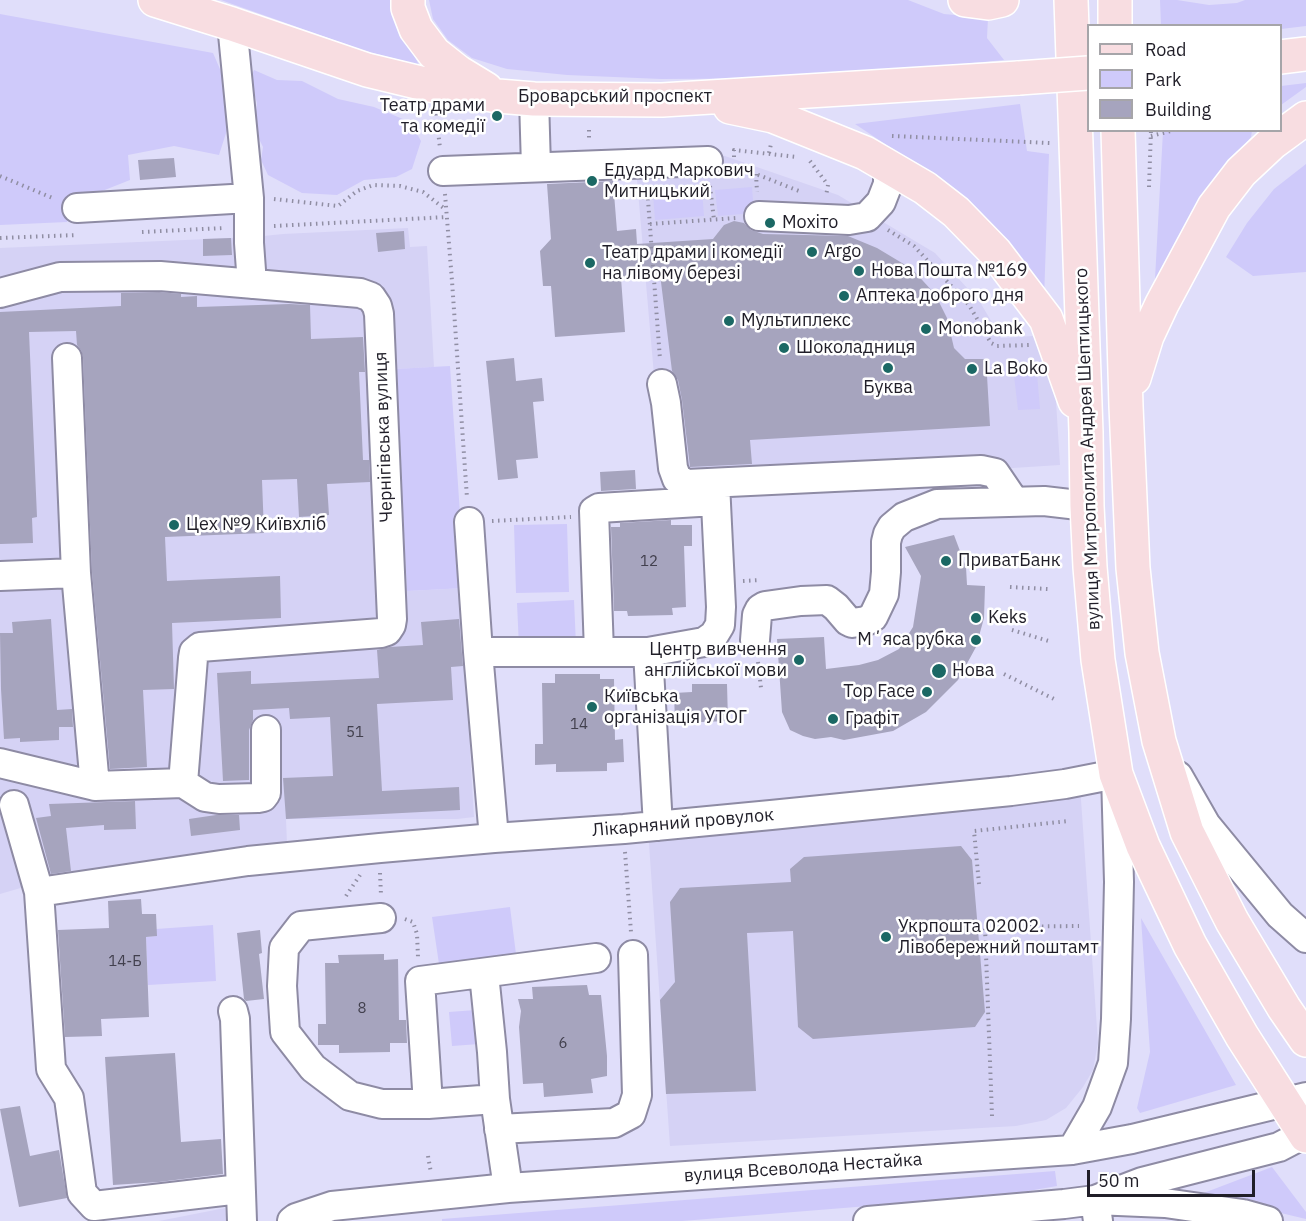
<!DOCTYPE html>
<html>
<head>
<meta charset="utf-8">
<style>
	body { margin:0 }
	#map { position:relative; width:1306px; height:1221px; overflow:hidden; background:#e0defa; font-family:"IBM Plex Sans",sans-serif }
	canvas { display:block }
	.legend { position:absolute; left:1087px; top:24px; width:195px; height:108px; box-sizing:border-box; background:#fff; border:2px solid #a6a5a9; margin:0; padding:8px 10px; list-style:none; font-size:18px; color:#201e28 }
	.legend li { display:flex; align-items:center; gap:12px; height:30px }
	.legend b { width:30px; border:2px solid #a6a5a9 }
	.scale { position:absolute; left:1087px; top:1170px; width:168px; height:27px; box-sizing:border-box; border:3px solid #201e28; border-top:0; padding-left:8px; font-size:18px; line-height:21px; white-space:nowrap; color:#201e28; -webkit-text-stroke:4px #fff; paint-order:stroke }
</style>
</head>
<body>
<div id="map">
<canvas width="1306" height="1221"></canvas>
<ul class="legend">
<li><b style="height:8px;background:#f8dde1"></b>Road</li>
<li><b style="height:16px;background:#cfcafa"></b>Park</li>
<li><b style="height:16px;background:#a6a4be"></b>Building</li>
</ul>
<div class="scale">50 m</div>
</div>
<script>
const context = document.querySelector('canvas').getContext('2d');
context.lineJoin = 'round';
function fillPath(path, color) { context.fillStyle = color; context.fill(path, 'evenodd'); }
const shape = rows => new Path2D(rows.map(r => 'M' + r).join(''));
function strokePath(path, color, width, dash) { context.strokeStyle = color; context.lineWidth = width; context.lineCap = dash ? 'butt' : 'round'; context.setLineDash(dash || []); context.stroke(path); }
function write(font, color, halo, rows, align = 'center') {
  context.font = font + ' "IBM Plex Sans",sans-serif'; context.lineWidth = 5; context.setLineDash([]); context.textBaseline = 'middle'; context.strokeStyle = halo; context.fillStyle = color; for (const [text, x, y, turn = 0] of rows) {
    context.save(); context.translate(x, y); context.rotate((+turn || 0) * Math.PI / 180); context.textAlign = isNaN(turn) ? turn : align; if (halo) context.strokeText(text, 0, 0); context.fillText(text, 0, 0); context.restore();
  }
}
fillPath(shape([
	[722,155,838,195,935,253,980,302,1001,338,1033,336,1044,350,1055,385,1060,465,664,490,635,157],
	[408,228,410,247,427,246,434,367,395,369,407,591,465,588,471,697,470,752,474,817,457,819,286,819,287,844,72,873,0,894,0,248,254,237,283,234],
	[1079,771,1098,1043,1093,1070,1083,1087,1066,1108,1046,1120,1016,1126,670,1146,647,815],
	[225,1208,227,1221,159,1221]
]), '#d5d2f5');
fillPath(shape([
	[221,0,393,0,402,32,419,65,365,51],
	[429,0,908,0,944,14,988,18,987,38,1004,60,813,78,661,79,567,75,507,69,472,58,448,40,433,19],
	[1160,0,1177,0,1209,5,1237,3,1245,0,1306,0,1306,26,1281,29,1280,26,1161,25],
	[0,14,213,53,229,90,227,130,219,155,174,146,128,155,130,180,82,199,67,222,0,225],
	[254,70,277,80,302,81,338,99,374,107,410,122,421,141,412,169,396,177,364,180,337,195,302,193,268,175,261,160,263,147,254,129,257,103,250,79],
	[1306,83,1306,87,1281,105,1281,86],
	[1020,104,1027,151,1049,154,1044,299,915,164,855,124],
	[1163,131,1252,131,1251,137,1197,203,1172,249,1159,280,1155,279],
	[1306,164,1306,272,1253,276,1226,257,1247,223,1274,189],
	[752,187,754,213,718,216,715,190],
	[702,190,704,216,655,220,653,194],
	[1036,363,1040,409,1018,410,1013,367],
	[450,366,465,588,407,591,395,369],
	[567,524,569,592,516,593,514,525],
	[574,600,576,645,519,647,517,603],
	[510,907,516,954,439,964,432,917],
	[1141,918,1236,1085,1140,1113,1137,1108,1150,1052],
	[213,925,216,981,148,985,146,937,156,936,156,929],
	[476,1010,479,1044,452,1046,449,1012],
	[1272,1167,1306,1212,1306,1219,1201,1194],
	[1055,1171,1057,1186,1005,1195,682,1221,442,1221,442,1219]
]), '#cfcafa');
fillPath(shape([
	[174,158,176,177,140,180,138,160],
	[613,181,617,231,636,229,637,244,713,239,724,225,734,221,744,223,751,230,763,234,848,236,877,248,912,269,935,294,947,318,954,348,965,359,986,359,990,426,750,440,752,464,690,467,682,400,678,380,672,371,660,274,621,278,625,332,555,337,551,286,543,286,540,251,551,239,547,184],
	[404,231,405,249,378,252,376,233],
	[231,238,232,255,203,256,203,239],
	[159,292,181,294,181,297,197,296,197,307,289,304,310,305,311,339,363,337,365,372,359,372,363,460,369,460,370,482,327,484,329,515,299,517,297,479,262,480,264,533,165,537,167,581,280,576,281,618,172,623,174,689,143,690,147,767,110,769,92,572,83,357,81,350,77,345,76,331,29,332,37,517,32,518,33,543,0,544,0,312,121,306,121,293],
	[514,358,516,381,542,378,544,401,533,402,538,458,516,460,518,478,498,480,486,361],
	[635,470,636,489,601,491,600,472],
	[671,520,671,525,692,525,692,546,684,546,686,607,672,608,673,615,628,616,627,611,614,611,611,527,620,527,620,523],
	[954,535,966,567,967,585,985,586,984,618,976,647,958,680,926,712,893,731,844,740,831,737,815,739,803,736,790,730,782,712,777,639,824,637,826,669,859,665,878,660,899,649,913,627,921,576,905,547],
	[51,619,57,710,72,709,73,727,59,727,59,740,20,742,20,738,4,739,1,689,0,633,13,633,12,622],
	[459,619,463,666,451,667,453,700,377,704,382,791,459,787,460,810,286,819,283,778,333,776,330,717,290,719,289,708,253,710,253,720,249,730,249,780,223,781,217,673,251,671,251,684,379,678,377,650,390,647,423,645,421,622],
	[555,674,600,674,600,679,614,679,615,740,623,739,624,762,607,763,607,771,556,772,556,764,535,765,535,744,543,744,542,683,555,683],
	[692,684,727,684,728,721,675,723,674,693,692,692],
	[135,801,136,829,104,830,104,825,66,828,71,871,51,874,36,818,51,816,49,804],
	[216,815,239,815,240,830,191,836,189,819],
	[961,846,972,860,985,1012,975,1027,813,1039,798,1027,793,931,747,933,756,1091,666,1094,660,1000,675,982,670,902,680,888,791,882,790,869,804,857],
	[141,899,142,914,156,914,157,936,146,937,149,1017,101,1019,102,1036,65,1037,58,930,109,928,108,901],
	[260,930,262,953,259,954,264,999,246,1001,244,999,237,933],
	[384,954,384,960,398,959,399,1020,406,1020,407,1043,390,1043,390,1052,339,1053,339,1045,318,1045,318,1024,326,1024,325,963,339,963,338,955],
	[587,985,589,995,601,995,607,1056,607,1076,591,1079,593,1093,544,1097,543,1083,523,1084,519,1027,521,1011,518,999,533,999,532,987],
	[175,1053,181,1142,221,1139,223,1174,159,1182,113,1185,105,1057],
	[20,1106,30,1156,59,1150,67,1198,19,1207,0,1109]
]), '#a6a4be');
const minor = shape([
	[232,24,249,198,249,243,252,284],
	[534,99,536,167],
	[443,171,708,161],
	[77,208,249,198],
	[759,216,849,220,867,217,881,202,888,184,888,166],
	[0,293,60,277,160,276,360,293,371,297,377,306,379,314,392,619,391,625,387,631,381,633,200,647,194,652,193,658,183,783],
	[67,358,76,573,95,786],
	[662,384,666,403,673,468,677,479,687,484,981,470,995,473,1014,501],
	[469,522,478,652,494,838],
	[0,576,76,573],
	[755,640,757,615,760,609,765,606,801,601,827,600,836,607,848,621,852,623,866,621,873,617,884,594,886,572,886,542,888,534,892,527,904,517,937,504,1044,501,1087,506],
	[478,652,648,652,704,642,714,635,720,625,721,607,715,483],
	[599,652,594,511,599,508,715,501],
	[648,652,658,826],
	[0,763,95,786,183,783,205,797,219,799,258,798,263,797,266,793,266,730],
	[1178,776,1206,825,1280,915,1306,938],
	[14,805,39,892,51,1069,69,1098,82,1193,94,1206,240,1189],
	[39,892,248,861,380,848,494,838,624,829,771,815,1011,791,1065,784,1116,774,1119,882,1116,1019,1113,1063,1097,1107,1072,1150],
	[381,918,301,926,284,948,282,986,285,1032,313,1068,350,1096,382,1104,428,1104,495,1099],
	[484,974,492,1052,495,1099,508,1188],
	[233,1011,235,1019,242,1221],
	[428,1104,420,981,596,958],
	[499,1129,614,1123,631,1114,637,1095,633,955],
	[292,1221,296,1218,332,1206,508,1188,1072,1150,1132,1139,1306,1097],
	[868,1221,1064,1204,1095,1200,1142,1182,1279,1147,1306,1133],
	[1098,1221,1095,1200,1165,1203,1243,1214,1268,1221]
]);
const major = shape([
	[155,0,232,24,367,70,429,85,498,96,534,99,662,100,1019,78],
	[408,0,408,8,416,29,434,53,458,72,486,89],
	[965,0,988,3,1002,0],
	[1071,0,1086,432,1087,506,1090,567,1098,660,1116,774,1143,846,1190,945,1242,1036,1306,1136],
	[1115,0,1115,26],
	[1280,57,1306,54],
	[730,107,773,116,865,153,925,188,956,212,995,252,1046,319,1075,401],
	[1118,130,1126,406,1133,568,1142,653,1159,741,1187,832,1232,921,1284,1008,1306,1040],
	[1134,378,1147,336,1162,304,1214,207,1241,172,1272,143,1306,118]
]);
strokePath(minor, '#8e8ba4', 32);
strokePath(major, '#fff', 36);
strokePath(shape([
	[436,114,440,148],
	[589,130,589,141],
	[892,136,1050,143],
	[1151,136,1175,130],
	[769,153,771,144],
	[734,157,734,150,797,157],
	[810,161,828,185,826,196],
	[729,167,756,174,799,191],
	[756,174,757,192],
	[0,176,55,199],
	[710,186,714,220],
	[647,187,660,359],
	[1149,187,1151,130],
	[445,194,452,281,467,498],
	[274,199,338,206,357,191,373,185,400,186,423,192,445,209],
	[650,224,736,218],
	[274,226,447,217],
	[888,230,914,246,969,305,991,343,997,346,1029,345],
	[142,232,224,228],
	[0,238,77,235],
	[492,521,571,517],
	[743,581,760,580],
	[1010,587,1048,589],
	[1012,630,1052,642],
	[758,662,761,688],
	[1004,674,1056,700],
	[625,852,631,932],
	[380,873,381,895],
	[979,884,974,831,1069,821],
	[346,896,360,875],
	[405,919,413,922,417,934,418,957],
	[992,1116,985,927,1079,926],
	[428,1156,431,1173]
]), '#908ea3', 4, [1.5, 4.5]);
strokePath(minor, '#fff', 28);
strokePath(major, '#f8dde1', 33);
const majorBridge = shape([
	[1019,78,1088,73]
]);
strokePath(majorBridge, '#fff', 36, []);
strokePath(majorBridge, '#f8dde1', 33);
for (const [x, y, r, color] of [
	[497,116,6,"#1b6864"],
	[592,181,6,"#1b6864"],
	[770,223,6,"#1b6864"],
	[812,252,6,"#1b6864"],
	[590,263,6,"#1b6864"],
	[859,271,6,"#1b6864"],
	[844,296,6,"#1b6864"],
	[729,321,6,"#1b6864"],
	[926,329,6,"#1b6864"],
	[784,348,6,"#1b6864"],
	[888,368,6,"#1b6864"],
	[972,369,6,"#1b6864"],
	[174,525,6,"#1b6864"],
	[946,561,6,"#1b6864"],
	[976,618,6,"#1b6864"],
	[976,640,6,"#1b6864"],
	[799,660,6,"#1b6864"],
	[939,671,8,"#1b6864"],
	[927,692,6,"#1b6864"],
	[592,707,6,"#1b6864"],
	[833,719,6,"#1b6864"],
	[886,937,6,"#1b6864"]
]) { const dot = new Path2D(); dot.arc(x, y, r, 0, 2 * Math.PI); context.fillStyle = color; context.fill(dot); strokePath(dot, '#fff', 2); }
write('15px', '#42404e', null, [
	["12",649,562],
	["14",579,725],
	["51",355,733],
	["14-Б",125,962],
	["8",362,1009],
	["6",563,1044]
]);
write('18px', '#201e28', '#fff', [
	["Броварський проспект",615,97],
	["Чернігівська вулиця",384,437,-92],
	["вулиця Митрополита Андрея Шептицького",1088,449,-92],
	["Лікарняний провулок",683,823,-5],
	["вулиця Всеволода Нестайка",803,1168,-4]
]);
write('18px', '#201e28', '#fff', [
	["Театр драми",485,106,"right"],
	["та комедії",485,127,"right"],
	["Едуард Маркович",604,171],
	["Митницький",604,192],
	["Мохіто",782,223],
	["Argo",824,252],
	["Театр драми і комедії",602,253],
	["на лівому березі",602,274],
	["Нова Пошта №169",871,271],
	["Аптека доброго дня",856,296],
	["Мультиплекс",741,321],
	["Monobank",938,329],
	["Шоколадниця",796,348],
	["La Boko",984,369],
	["Буква",888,388,"center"],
	["Цех №9 Київхліб",186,525],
	["ПриватБанк",958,561],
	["Keks",988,618],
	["Мʼяса рубка",964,640,"right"],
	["Центр вивчення",787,650,"right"],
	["англійської мови",787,671,"right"],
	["Нова",952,671],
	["Top Face",915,692,"right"],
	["Київська",604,697],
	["організація УТОГ",604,718],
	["Графіт",845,719],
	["Укрпошта 02002.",898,927],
	["Лівобережний поштамт",898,948]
], 'left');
</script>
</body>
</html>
